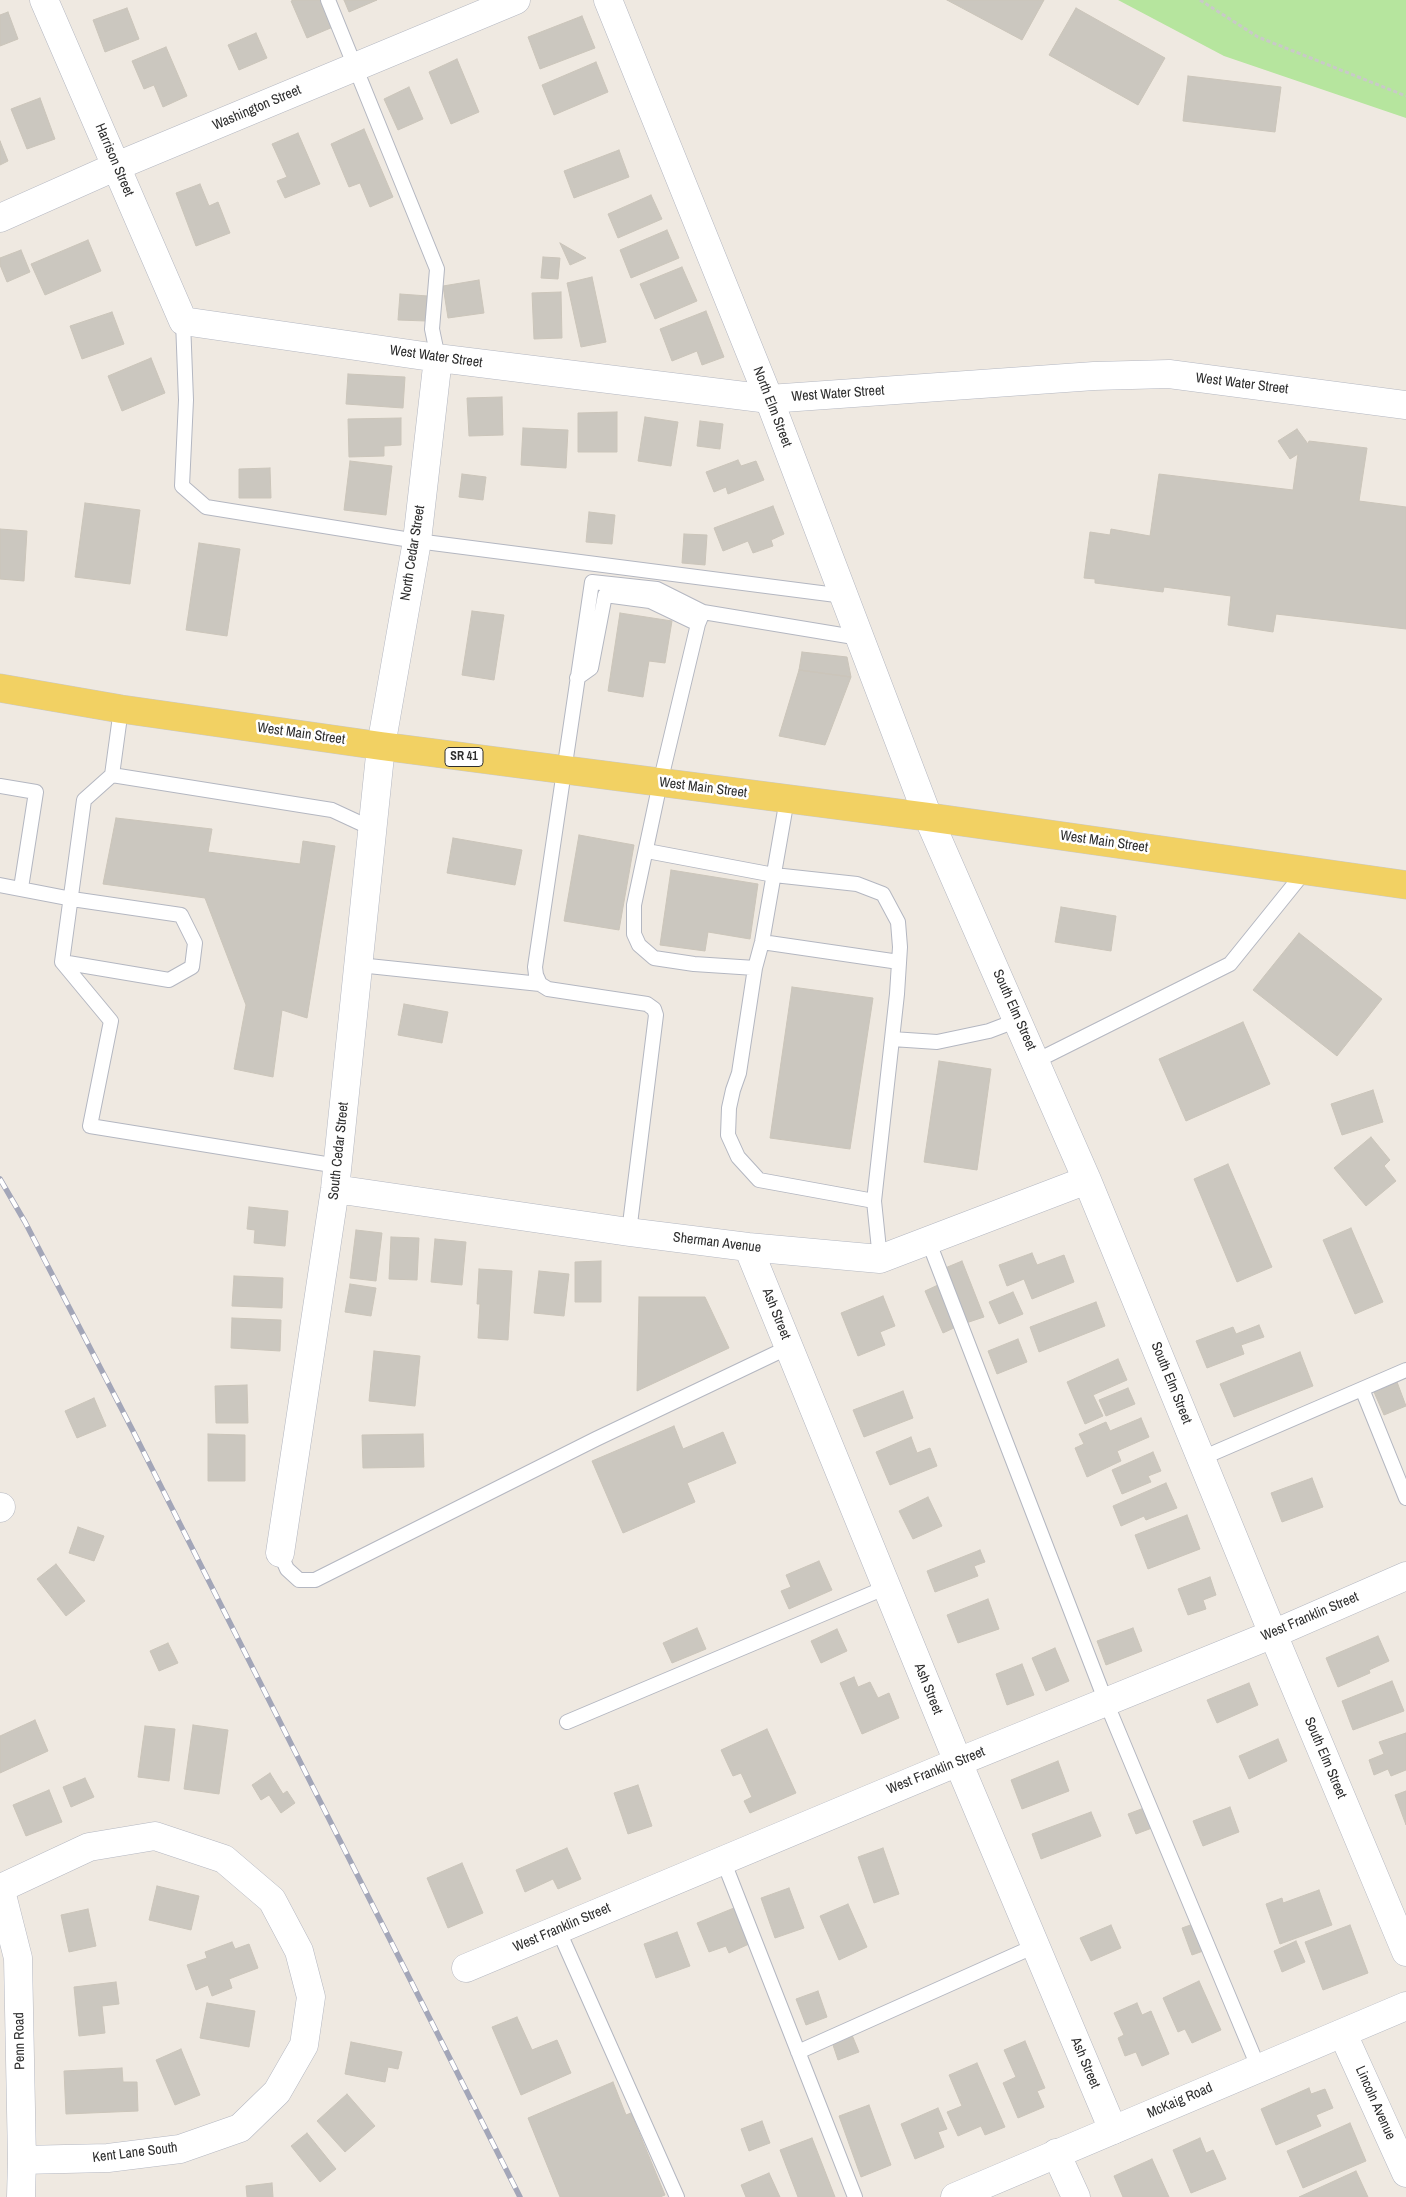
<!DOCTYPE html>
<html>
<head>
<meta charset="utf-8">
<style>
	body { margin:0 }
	canvas { display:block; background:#efe9e1 }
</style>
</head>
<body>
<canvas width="1406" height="2197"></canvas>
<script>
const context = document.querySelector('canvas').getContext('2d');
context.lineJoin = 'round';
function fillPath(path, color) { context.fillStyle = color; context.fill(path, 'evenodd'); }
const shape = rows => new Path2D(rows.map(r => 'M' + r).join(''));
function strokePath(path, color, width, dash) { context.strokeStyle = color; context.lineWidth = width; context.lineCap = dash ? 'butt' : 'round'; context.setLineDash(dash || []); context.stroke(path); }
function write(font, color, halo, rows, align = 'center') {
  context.font = font + ' "Archivo Narrow",sans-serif'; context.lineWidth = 5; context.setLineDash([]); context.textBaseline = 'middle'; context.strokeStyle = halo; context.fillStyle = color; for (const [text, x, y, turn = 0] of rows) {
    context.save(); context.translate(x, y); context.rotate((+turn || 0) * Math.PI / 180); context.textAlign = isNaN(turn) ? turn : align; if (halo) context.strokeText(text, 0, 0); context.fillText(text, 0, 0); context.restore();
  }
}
fillPath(shape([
	[1118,0,1406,0,1406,118,1224,56]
]), '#b6e59e');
const building = shape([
	[294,0,321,0,333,27,307,38,291,1,294,0],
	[344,0,377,0,349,12,344,0],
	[947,0,1044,0,1022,40,947,0],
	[127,8,139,39,105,52,93,20,127,8],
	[1076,8,1165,58,1138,105,1049,55,1076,8],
	[8,12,18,39,0,46,0,15,8,12],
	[582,16,595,48,540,69,528,37,582,16],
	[256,33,267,58,239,70,228,45,256,33],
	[166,47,187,96,163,107,154,85,144,89,132,61,166,47],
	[457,59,479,112,451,124,429,72,457,59],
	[596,62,608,92,554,115,542,85,596,62],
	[1188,76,1281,87,1275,132,1183,121,1188,76],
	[409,87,423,119,398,130,384,99,409,87],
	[40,98,55,139,27,149,11,109,40,98],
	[364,129,393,197,370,207,360,183,349,187,331,144,364,129],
	[298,133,320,184,285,198,277,181,287,177,272,144,298,133],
	[0,141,8,161,0,165,0,141],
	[619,150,629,177,574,198,564,171,619,150],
	[200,184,209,206,218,202,230,233,196,246,176,193,200,184],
	[651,195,662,219,618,238,608,214,651,195],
	[667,230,679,258,631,278,620,250,667,230],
	[88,240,101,271,45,295,31,264,88,240],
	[560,243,586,258,570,265,560,243],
	[21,250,30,272,7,282,0,265,0,258,21,250],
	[543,257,560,258,558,279,541,278,543,257],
	[682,267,697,301,655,319,640,284,682,267],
	[592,277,606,342,581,347,567,283,592,277],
	[479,280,484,313,448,318,443,286,479,280],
	[561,292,562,338,534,339,532,293,561,292],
	[400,294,428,296,426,321,398,320,400,294],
	[706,311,724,357,702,365,697,351,672,361,660,329,706,311],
	[112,312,124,344,82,359,70,326,112,312],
	[151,358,165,393,122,411,108,376,151,358],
	[348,374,405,377,403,408,346,404,348,374],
	[502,397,503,435,469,436,467,398,502,397],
	[617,412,617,452,578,452,578,413,617,412],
	[645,417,678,422,671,466,638,461,645,417],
	[401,418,401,445,384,446,384,456,349,457,348,419,401,418],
	[700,421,723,424,720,449,697,446,700,421],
	[523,428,568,430,566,468,521,465,523,428],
	[1297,429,1308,444,1309,441,1367,448,1359,501,1406,507,1406,629,1276,614,1273,632,1228,625,1231,596,1164,587,1163,592,1095,583,1095,579,1084,578,1090,532,1110,535,1111,529,1150,536,1159,474,1293,490,1298,454,1290,459,1278,441,1297,429],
	[738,460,741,466,756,461,764,480,728,494,726,487,714,492,706,472,738,460],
	[350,461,392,466,386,515,344,510,350,461],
	[270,468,271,498,239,498,239,469,270,468],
	[462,474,486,477,483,500,459,497,462,474],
	[85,503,140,510,130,584,75,577,85,503],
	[773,506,784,534,771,540,773,546,753,553,748,541,723,551,714,528,773,506],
	[589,512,615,515,612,544,586,542,589,512],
	[0,529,27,531,24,581,0,579,0,529],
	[684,534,707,535,705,565,682,563,684,534],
	[199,543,240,549,227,636,186,630,199,543],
	[472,611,504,615,494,680,462,675,472,611],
	[620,613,672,621,665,663,649,661,643,697,608,691,620,613],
	[802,652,847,657,851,677,799,670,802,652],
	[799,670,851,677,825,745,779,736,799,670],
	[116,818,212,829,208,852,300,864,303,841,335,846,307,1018,282,1010,273,1077,234,1069,246,1005,205,898,103,884,116,818],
	[579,835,634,845,619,930,564,921,579,835],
	[453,838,522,850,515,885,447,873,453,838],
	[671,870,758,884,750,939,708,932,705,951,660,945,671,870],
	[1061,907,1116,916,1111,951,1055,942,1061,907],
	[1299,933,1382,999,1337,1056,1253,990,1299,933],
	[792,987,873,998,850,1149,770,1138,792,987],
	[404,1004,448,1012,442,1043,398,1035,404,1004],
	[1243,1022,1270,1084,1186,1121,1159,1059,1243,1022],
	[939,1061,991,1069,977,1170,924,1162,939,1061],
	[1373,1090,1383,1122,1342,1135,1331,1104,1373,1090],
	[1371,1137,1390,1160,1384,1166,1396,1181,1366,1206,1334,1168,1371,1137],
	[1228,1164,1272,1267,1237,1282,1194,1179,1228,1164],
	[249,1207,288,1211,285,1246,254,1243,255,1230,247,1229,249,1207],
	[1351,1228,1383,1302,1355,1314,1323,1240,1351,1228],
	[356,1230,382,1233,376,1281,350,1278,356,1230],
	[391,1237,419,1238,417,1280,389,1279,391,1237],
	[435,1239,466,1242,462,1285,431,1282,435,1239],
	[1032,1253,1037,1265,1064,1255,1074,1282,1032,1299,1024,1279,1007,1286,999,1265,1032,1253],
	[601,1261,601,1302,575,1302,575,1262,601,1261],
	[962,1261,984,1317,966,1323,945,1268,962,1261],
	[479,1269,512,1271,508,1340,478,1338,480,1304,477,1304,479,1269],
	[539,1271,569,1274,564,1316,534,1313,539,1271],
	[234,1276,283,1278,282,1308,232,1306,234,1276],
	[350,1284,376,1288,371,1316,345,1312,350,1284],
	[938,1285,956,1327,943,1333,925,1291,938,1285],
	[1013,1292,1023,1314,999,1324,989,1302,1013,1292],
	[883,1296,895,1326,880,1332,885,1345,858,1356,841,1313,883,1296],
	[639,1297,705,1297,729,1348,637,1391,639,1297],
	[1096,1302,1105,1326,1039,1352,1030,1327,1096,1302],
	[232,1318,281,1320,280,1351,231,1348,232,1318],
	[1259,1325,1264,1337,1241,1345,1244,1354,1207,1368,1196,1341,1233,1327,1236,1334,1259,1325],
	[1018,1339,1027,1362,997,1374,988,1351,1018,1339],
	[374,1351,420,1356,415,1406,369,1401,374,1351],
	[1300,1352,1313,1386,1234,1417,1220,1384,1300,1352],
	[1118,1359,1127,1380,1093,1395,1103,1416,1085,1424,1067,1382,1118,1359],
	[1397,1382,1406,1406,1384,1415,1374,1392,1397,1382],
	[247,1385,248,1423,216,1423,215,1386,247,1385],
	[1128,1388,1135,1404,1106,1416,1099,1400,1128,1388],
	[903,1391,913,1418,864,1437,853,1410,903,1391],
	[94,1398,106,1426,77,1438,65,1411,94,1398],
	[1141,1418,1149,1437,1117,1451,1121,1461,1087,1477,1075,1448,1084,1444,1079,1434,1106,1422,1110,1431,1141,1418],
	[674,1426,683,1449,723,1432,736,1463,687,1483,695,1502,623,1533,592,1461,674,1426],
	[208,1434,245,1435,245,1481,208,1481,208,1434],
	[423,1434,424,1467,363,1468,362,1435,423,1434],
	[911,1437,917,1453,930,1448,937,1466,890,1485,876,1452,911,1437],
	[1153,1452,1161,1471,1148,1476,1151,1482,1122,1494,1112,1470,1153,1452],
	[1312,1478,1323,1507,1282,1522,1271,1493,1312,1478],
	[1166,1483,1177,1508,1146,1520,1144,1516,1121,1526,1113,1506,1166,1483],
	[928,1497,942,1526,913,1539,899,1511,928,1497],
	[1187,1515,1200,1549,1148,1569,1135,1535,1187,1515],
	[78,1527,104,1536,94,1561,69,1553,78,1527],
	[980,1550,985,1562,974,1566,978,1576,935,1592,927,1571,980,1550],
	[819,1561,832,1590,789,1609,781,1591,791,1587,786,1575,819,1561],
	[56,1564,85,1601,66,1616,37,1579,56,1564],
	[1210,1577,1216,1595,1203,1600,1206,1609,1188,1615,1178,1589,1210,1577],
	[988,1599,999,1629,958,1643,947,1615,988,1599],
	[697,1628,706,1649,672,1663,663,1643,697,1628],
	[1133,1628,1142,1651,1106,1665,1097,1641,1133,1628],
	[837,1629,847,1651,821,1663,811,1641,837,1629],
	[1378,1636,1389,1661,1369,1670,1370,1673,1338,1687,1326,1658,1378,1636],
	[168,1643,178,1663,159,1671,150,1651,168,1643],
	[1055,1648,1069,1681,1046,1691,1032,1658,1055,1648],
	[1022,1664,1034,1695,1007,1705,996,1674,1022,1664],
	[854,1677,858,1687,870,1682,878,1698,889,1693,899,1718,862,1734,840,1683,854,1677],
	[1392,1681,1404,1711,1353,1730,1342,1701,1392,1681],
	[1249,1683,1258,1705,1217,1723,1207,1700,1249,1683],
	[35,1720,48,1751,0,1773,0,1736,35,1720],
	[193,1725,228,1730,219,1794,184,1789,193,1725],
	[145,1726,175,1729,169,1781,138,1777,145,1726],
	[767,1729,796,1793,750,1813,744,1801,752,1797,741,1773,733,1776,721,1750,767,1729],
	[1406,1733,1406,1770,1391,1776,1388,1769,1374,1775,1369,1760,1384,1754,1379,1742,1406,1733],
	[1278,1739,1287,1761,1249,1779,1239,1756,1278,1739],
	[1058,1761,1069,1791,1022,1809,1011,1780,1058,1761],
	[270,1773,283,1794,287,1791,295,1803,281,1813,269,1795,261,1800,252,1785,270,1773],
	[85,1778,94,1797,71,1807,63,1787,85,1778],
	[638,1785,652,1826,628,1834,614,1793,638,1785],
	[49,1790,62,1822,26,1836,13,1805,49,1790],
	[1406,1791,1406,1825,1395,1795,1406,1791],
	[1230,1807,1239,1832,1203,1846,1193,1821,1230,1807],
	[1144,1808,1152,1828,1136,1834,1128,1814,1144,1808],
	[1091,1812,1101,1836,1041,1859,1032,1834,1091,1812],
	[567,1848,581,1879,558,1889,553,1879,525,1892,516,1870,567,1848],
	[883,1848,899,1894,874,1903,858,1857,883,1848],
	[462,1863,483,1913,448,1928,427,1878,462,1863],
	[157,1886,199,1896,191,1930,149,1920,157,1886],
	[789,1888,804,1928,775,1938,761,1898,789,1888],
	[1319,1890,1332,1925,1280,1944,1266,1904,1282,1898,1283,1903,1319,1890],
	[848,1904,867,1947,839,1960,820,1916,848,1904],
	[734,1908,749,1944,729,1953,726,1946,709,1952,697,1923,734,1908],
	[88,1909,96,1946,69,1952,61,1915,88,1909],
	[1196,1923,1206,1950,1192,1955,1182,1928,1196,1923],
	[1111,1925,1121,1948,1091,1961,1080,1938,1111,1925],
	[1350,1925,1368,1973,1323,1990,1305,1942,1350,1925],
	[677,1932,690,1966,656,1978,644,1944,677,1932],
	[1296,1941,1305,1962,1282,1972,1274,1951,1296,1941],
	[232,1942,235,1949,249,1944,258,1968,229,1979,232,1988,212,1996,208,1985,196,1990,187,1965,207,1958,205,1952,232,1942],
	[1199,1981,1221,2030,1192,2043,1185,2029,1178,2032,1163,1998,1199,1981],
	[116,1982,119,2004,102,2006,105,2033,79,2036,74,1987,116,1982],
	[818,1991,827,2017,806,2025,796,1999,818,1991],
	[207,2003,255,2011,249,2047,200,2038,207,2003],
	[1137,2003,1142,2015,1151,2011,1169,2054,1142,2066,1136,2052,1125,2056,1118,2038,1124,2035,1114,2013,1137,2003],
	[517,2017,532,2050,557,2040,571,2073,521,2095,492,2027,517,2017],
	[852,2035,859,2052,838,2060,832,2042,852,2035],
	[1025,2041,1045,2088,1037,2091,1044,2107,1018,2118,1003,2083,1016,2077,1004,2050,1025,2041],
	[351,2042,402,2052,398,2069,388,2067,385,2082,345,2074,351,2042],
	[181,2049,200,2095,175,2105,156,2060,181,2049],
	[977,2063,1005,2127,985,2135,981,2126,958,2136,947,2112,962,2106,949,2075,977,2063],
	[122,2068,123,2082,137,2082,138,2111,66,2114,64,2071,122,2068],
	[613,2082,626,2115,631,2113,665,2195,660,2197,560,2197,528,2118,613,2082],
	[1309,2088,1311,2094,1325,2089,1333,2108,1316,2115,1321,2126,1276,2145,1261,2109,1309,2088],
	[347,2094,375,2126,345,2152,317,2121,347,2094],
	[869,2105,891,2165,861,2177,839,2116,869,2105],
	[938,2108,947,2129,938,2132,944,2147,915,2159,901,2124,938,2108],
	[762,2121,770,2143,749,2151,741,2129,762,2121],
	[1350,2123,1366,2161,1303,2188,1287,2151,1350,2123],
	[307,2133,336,2169,320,2182,291,2146,307,2133],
	[812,2138,835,2197,798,2197,780,2150,812,2138],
	[1200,2138,1206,2153,1213,2150,1226,2179,1191,2193,1173,2150,1200,2138],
	[1152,2159,1169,2197,1123,2197,1114,2176,1152,2159],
	[1356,2171,1368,2197,1299,2197,1356,2171],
	[769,2173,780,2197,746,2197,741,2185,769,2173],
	[272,2183,273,2197,247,2197,246,2186,272,2183]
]);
fillPath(building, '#cbc7bf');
strokePath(building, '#cbc5ba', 1);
const lane = shape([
	[328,0,437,269,432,329,438,358],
	[183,321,186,400,182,486,206,507,417,541,844,596],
	[703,612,860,638],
	[577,678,591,668,605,595,650,601,698,624],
	[121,709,112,775,84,800,62,962,111,1021,90,1126,338,1166],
	[112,775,332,810,373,829],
	[0,786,36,792,21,888],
	[787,799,762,942,755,968,739,1073,733,1090,729,1108,728,1135,738,1157,759,1180,874,1201],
	[647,851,774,875,857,884,883,894,898,922,900,947,897,994,874,1201,880,1259],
	[0,885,72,899,181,915,195,943,192,967,169,980,62,962],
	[762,942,899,962],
	[359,965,540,984],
	[892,1039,937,1042,989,1031,1018,1020],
	[1036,1061,1230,964,1305,871],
	[629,1232,656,1015,654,1009,647,1004,548,989,540,984,536,975,535,967,592,582,657,589,703,612,698,624,660,783,634,905,634,934,639,945,654,958,694,964,755,968],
	[928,1240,1106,1702,1259,2069],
	[1362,1389,1406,1498],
	[1202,1458,1406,1370],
	[280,1553,287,1569,299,1580,315,1580,596,1439,789,1347],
	[567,1722,887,1587],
	[723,1860,855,2197],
	[558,1929,677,2197],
	[798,2052,1035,1946]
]);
const street = shape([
	[44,0,183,321,438,358,769,399,1094,376,1169,374,1406,405],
	[0,218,117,166,516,0],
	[928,817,1087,1180,1273,1634,1406,1952],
	[335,1189,629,1232,748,1247,880,1259,1087,1180],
	[748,1247,958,1762,1113,2130],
	[0,1508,1,1507],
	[280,1553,335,1189,381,746,417,541,438,358],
	[0,1887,18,1958,22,2160,21,2197],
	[1,1888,89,1847,155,1836,224,1859,272,1900,299,1951,311,1997,304,2045,277,2092,240,2128,180,2149,108,2158,22,2160],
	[466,1968,958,1762,1273,1634,1406,1576],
	[1343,2034,1406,2173],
	[1056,2153,1076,2197]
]);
const secondary = shape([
	[608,0,769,399,928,817],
	[955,2197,1406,2006]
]);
const primary = shape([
	[0,688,121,709,381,746,928,817,1406,885]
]);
strokePath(lane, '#b4b7c1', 16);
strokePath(street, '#b4b7c1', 29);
strokePath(secondary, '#b4b7c1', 29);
strokePath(primary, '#c9c9c9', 29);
strokePath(shape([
	[1200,0,1258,37,1406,96]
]), '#c9c9c9', 3, [4, 2.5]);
strokePath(lane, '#fff', 14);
strokePath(street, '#fff', 28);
strokePath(secondary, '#fff', 28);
strokePath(primary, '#f2d163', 28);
const rail = shape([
	[0,1179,25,1222,133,1431,520,2197]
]);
strokePath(rail, '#a3a6b8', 5.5);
strokePath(rail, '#fff', 4, [11]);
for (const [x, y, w] of [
	[464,757,38]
]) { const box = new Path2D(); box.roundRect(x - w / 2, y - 9.5, w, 19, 4); context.fillStyle = '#fff'; context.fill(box); strokePath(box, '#2e2e2e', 1); }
write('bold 12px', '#2e2e2e', null, [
	["SR 41",464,757]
]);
write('14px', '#2e2e2e', '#fff', [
	["Washington Street",257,108,-23],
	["Harrison Street",114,160,67],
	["West Water Street",436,357,8],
	["West Water Street",1242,384,7],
	["West Water Street",838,394,-4],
	["North Elm Street",772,407,69],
	["North Cedar Street",413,553,-81],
	["West Main Street",301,734,8],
	["West Main Street",703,788,7],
	["West Main Street",1104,842,8],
	["South Elm Street",1014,1010,66],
	["South Cedar Street",339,1151,-84],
	["Sherman Avenue",717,1243,7],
	["Ash Street",776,1314,68],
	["South Elm Street",1171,1383,68],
	["West Franklin Street",1310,1617,-23],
	["Ash Street",928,1689,68],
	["South Elm Street",1325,1758,67],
	["West Franklin Street",936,1771,-22],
	["West Franklin Street",562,1928,-23],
	["Penn Road",20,2041,-91],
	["Ash Street",1085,2063,67],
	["McKaig Road",1180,2101,-23],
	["Lincoln Avenue",1375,2103,66],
	["Kent Lane South",135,2153,-7]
]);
</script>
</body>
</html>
